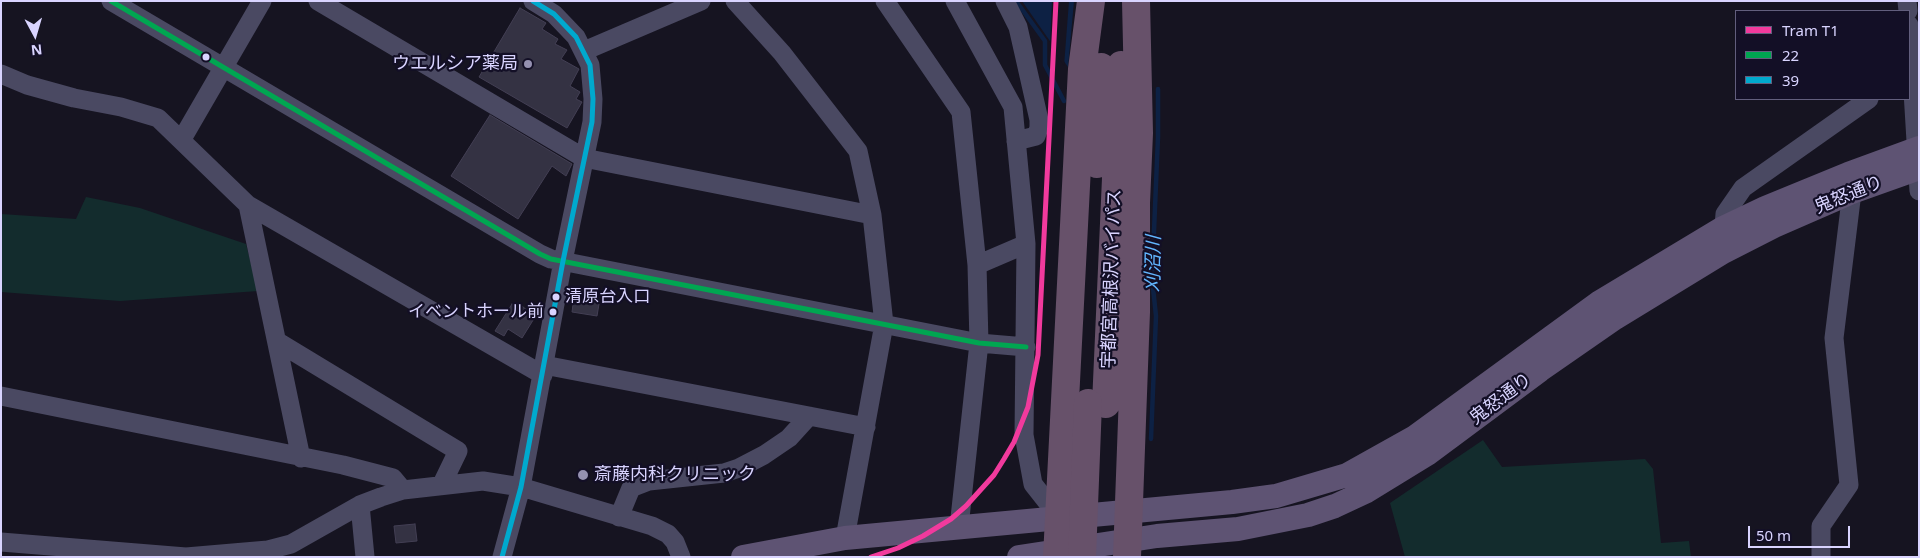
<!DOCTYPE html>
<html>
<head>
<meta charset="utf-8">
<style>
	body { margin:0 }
	#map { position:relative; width:1920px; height:558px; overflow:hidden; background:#161421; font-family:"Noto Sans",sans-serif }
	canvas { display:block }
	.frame { position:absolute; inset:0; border:2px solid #d9d4ff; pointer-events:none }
	.legend { position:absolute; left:1735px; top:10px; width:175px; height:90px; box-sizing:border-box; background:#130f26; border:1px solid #625e7d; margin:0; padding:6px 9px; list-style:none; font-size:15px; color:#d9d4ff }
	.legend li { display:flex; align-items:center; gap:10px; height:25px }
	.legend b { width:25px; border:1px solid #625e7d }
	.north { position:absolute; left:10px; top:10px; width:50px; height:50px; -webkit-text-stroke:4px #130f26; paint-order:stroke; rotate:174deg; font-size:14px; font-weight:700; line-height:20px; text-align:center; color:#d9d4ff }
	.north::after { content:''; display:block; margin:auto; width:18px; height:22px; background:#d9d4ff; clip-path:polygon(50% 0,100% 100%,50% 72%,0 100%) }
	.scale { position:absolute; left:1748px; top:526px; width:102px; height:22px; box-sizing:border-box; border:2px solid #d9d4ff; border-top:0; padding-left:6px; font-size:15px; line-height:18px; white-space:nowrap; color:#d9d4ff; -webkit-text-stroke:4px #130f26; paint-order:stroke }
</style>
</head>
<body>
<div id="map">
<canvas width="1920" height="558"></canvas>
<div class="frame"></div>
<ul class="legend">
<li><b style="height:6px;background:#f13a9d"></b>Tram T1</li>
<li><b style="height:6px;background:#00a651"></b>22</li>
<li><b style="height:6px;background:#00a9ce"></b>39</li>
</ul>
<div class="north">N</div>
<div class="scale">50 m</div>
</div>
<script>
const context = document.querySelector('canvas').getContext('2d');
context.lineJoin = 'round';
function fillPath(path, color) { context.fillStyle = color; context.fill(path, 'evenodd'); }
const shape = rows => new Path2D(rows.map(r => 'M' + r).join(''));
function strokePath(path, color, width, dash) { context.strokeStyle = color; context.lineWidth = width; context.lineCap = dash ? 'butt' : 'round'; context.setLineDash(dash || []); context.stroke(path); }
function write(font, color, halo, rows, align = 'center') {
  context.font = font + ' "Noto Sans","Noto Sans JP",sans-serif'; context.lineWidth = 4.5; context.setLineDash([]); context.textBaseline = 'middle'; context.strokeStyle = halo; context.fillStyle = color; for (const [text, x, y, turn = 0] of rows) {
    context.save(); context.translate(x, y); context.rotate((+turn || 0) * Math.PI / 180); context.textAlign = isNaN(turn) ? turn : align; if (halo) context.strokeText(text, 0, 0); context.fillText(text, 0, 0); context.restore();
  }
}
fillPath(shape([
	[86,197,140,208,246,244,258,291,120,301,1,292,1,214,76,219],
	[1483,440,1502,467,1645,459,1653,469,1661,543,1689,541,1691,557,1405,557,1390,503]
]), '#132c2d');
fillPath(shape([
	[1022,1,1074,1,1068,67]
]), '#0d2144');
fillPath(shape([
	[1052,1,1069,1,1064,66,1050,45]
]), '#161421');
strokePath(shape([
	[1016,1,1045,41,1045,65,1064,101],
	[1151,439,1156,316,1152,278,1158,137,1158,89]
]), '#0d2144', 4.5);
const building = shape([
	[520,8,546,23,542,29,558,39,555,44,567,50,561,59,579,69,570,86,580,92,576,99,582,102,567,128,479,77,520,8],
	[490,115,572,164,566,176,552,166,518,219,451,176,490,115],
	[574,297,599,304,597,316,572,312,574,297],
	[512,304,520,309,522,306,535,317,522,338,508,329,504,336,495,331,512,304],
	[415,524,417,541,396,543,394,526,415,524]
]);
fillPath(building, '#343243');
strokePath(building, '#433f54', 1);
strokePath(shape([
	[111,1,540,254,551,259,979,343,1026,347],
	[318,1,584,158,872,215],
	[735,1,782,53,858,151,872,215,884,324,845,538],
	[885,1,961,112,977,265,979,343,959,527],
	[955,1,1013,107,1026,244,1024,435,1033,484,1059,517],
	[1005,1,1018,27,1039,120,1039,128,1036,136,1016,141],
	[1907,1,1908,11],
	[1909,25,1919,191],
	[584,51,701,1],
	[1,74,27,85,74,98,121,107,158,118,248,205,301,458],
	[182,139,262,1],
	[248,205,543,375],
	[1723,239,1725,214,1743,188,1869,99],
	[977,265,1026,244],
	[278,342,458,451,442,484],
	[544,365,866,427],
	[1,396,343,465,393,478,403,490],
	[360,505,365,557],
	[619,517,631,488,649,481,724,473,739,468,764,455,789,438,809,416],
	[1,542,186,557,268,550,291,544,360,505,381,497,403,490,483,481,521,487,652,526,668,534,675,542,681,557],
	[502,557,521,487,563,261,592,122,593,99,590,65,576,37,554,14,533,1],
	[1821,557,1821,526,1849,485,1834,338,1852,192]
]), '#4a4962', 19);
strokePath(shape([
	[743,557,845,538,1232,502,1276,496,1347,475,1415,437,1600,302,1723,228,1765,208,1848,174,1919,148],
	[1019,557,1157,536,1238,529,1308,515,1335,506,1365,492,1427,454,1540,370,1615,318,1723,252,1774,226,1852,192,1919,168]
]), '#5e5373', 24);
strokePath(shape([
	[1097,164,1101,67],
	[1106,404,1121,65],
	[1057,557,1082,69,1091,1],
	[1127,557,1136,312,1136,203,1139,133,1136,1]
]), '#67516a', 28);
strokePath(shape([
	[1082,557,1088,403]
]), '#67516a', 28);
strokePath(shape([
	[111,1,540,254,551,259,979,343,1026,347]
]), '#00a651', 5);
strokePath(shape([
	[502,557,521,487,563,261,592,122,593,99,590,65,576,37,554,14,533,1]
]), '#00a9ce', 5);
strokePath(shape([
	[871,557,898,548,923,536,951,519,966,506,994,475,1004,459,1014,442,1028,407,1038,355,1056,1]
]), '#f13a9d', 5);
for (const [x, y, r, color] of [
	[206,57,4.5,"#d9d4ff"],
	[528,64,5,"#9591b1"],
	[556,297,4.5,"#d9d4ff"],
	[553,312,4.5,"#d9d4ff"],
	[583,475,6,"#9591b1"]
]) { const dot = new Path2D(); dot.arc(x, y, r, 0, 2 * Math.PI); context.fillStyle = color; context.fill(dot); strokePath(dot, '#130f26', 2); }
write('17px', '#d9d4ff', '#130f26', [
	["清原台入口",565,297],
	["イベントホール前",544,312,"right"]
], 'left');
write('18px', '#d9d4ff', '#130f26', [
	["ウエルシア薬局",518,64],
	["斎藤内科クリニック",594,475,"left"]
], 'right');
write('18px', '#d9d4ff', '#130f26', [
	["鬼怒通り",1849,195,-22],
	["宇都宮高根沢バイパス",1112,279,-88],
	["鬼怒通り",1501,399,-37]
]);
write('italic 19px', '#62b6ff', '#130f26', [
	["刈沼川",1154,264,-89]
]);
</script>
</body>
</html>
